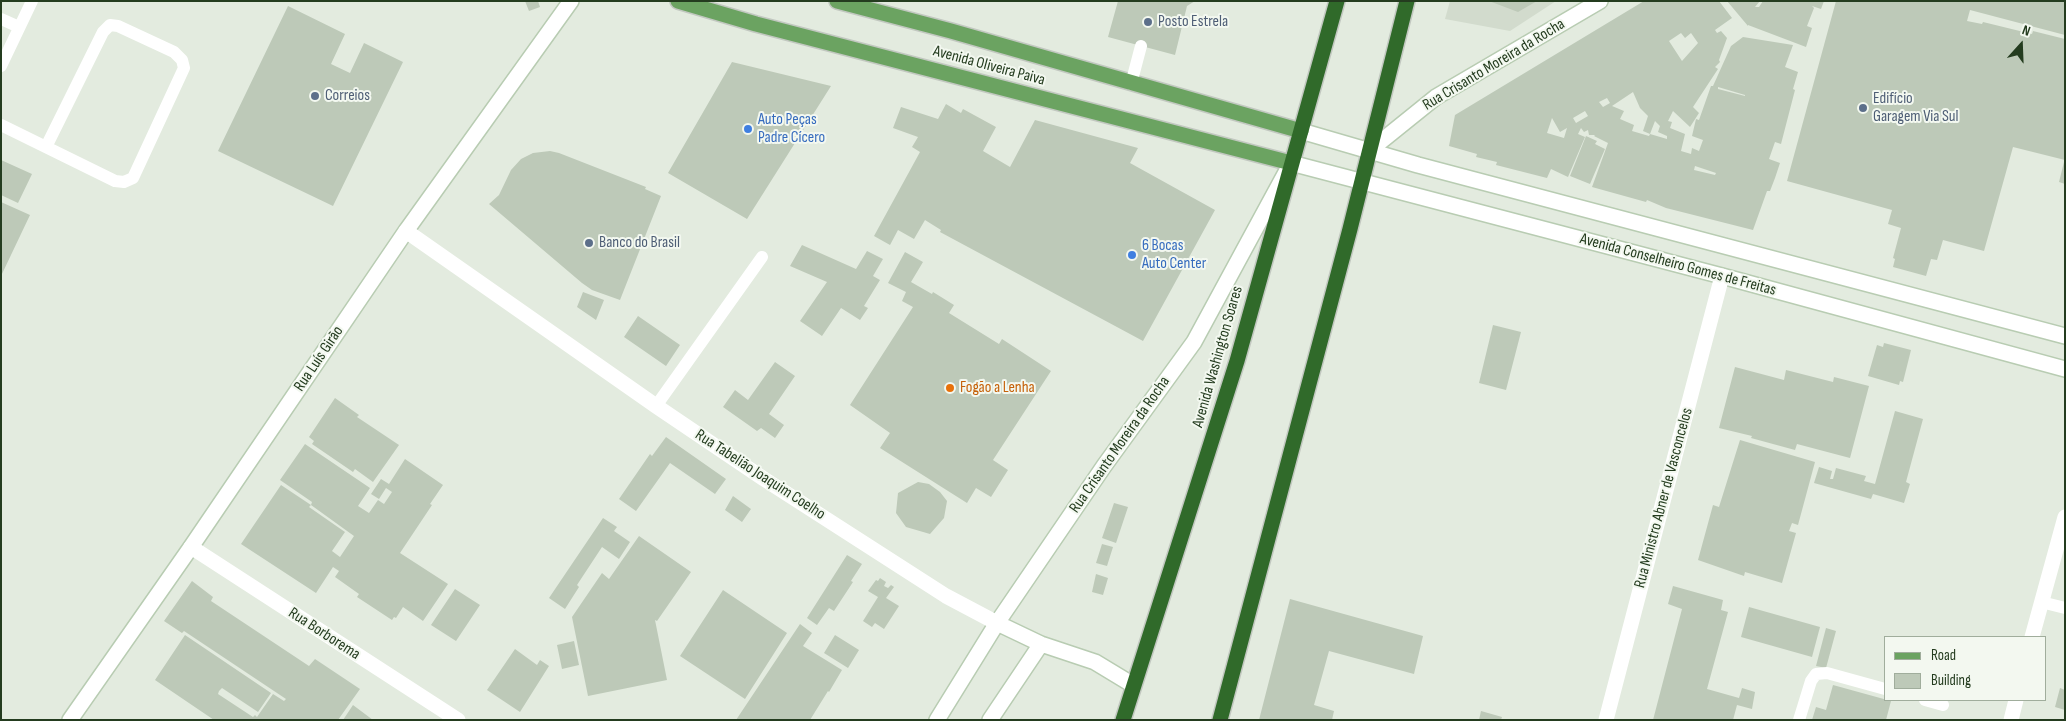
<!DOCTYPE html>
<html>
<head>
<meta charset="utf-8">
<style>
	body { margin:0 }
	#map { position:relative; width:2066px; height:721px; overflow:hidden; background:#e3ebdf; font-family:"Sofia Sans Condensed",sans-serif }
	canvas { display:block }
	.frame { position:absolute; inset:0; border:2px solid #243c1f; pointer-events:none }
	.legend { position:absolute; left:1884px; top:636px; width:162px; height:65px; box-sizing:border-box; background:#f3f8f0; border:1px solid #a0ad9c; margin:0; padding:6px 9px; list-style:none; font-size:15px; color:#243c1f }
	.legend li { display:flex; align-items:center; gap:10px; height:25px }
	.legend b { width:25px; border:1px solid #a0ad9c }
	.north { position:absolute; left:1996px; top:20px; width:50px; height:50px; -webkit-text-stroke:4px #f3f8f0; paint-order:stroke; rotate:20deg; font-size:14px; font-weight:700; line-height:20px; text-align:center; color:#243c1f }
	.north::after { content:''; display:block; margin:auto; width:18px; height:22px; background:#243c1f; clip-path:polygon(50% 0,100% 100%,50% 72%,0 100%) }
</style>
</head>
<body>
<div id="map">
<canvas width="2066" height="721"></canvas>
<div class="frame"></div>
<ul class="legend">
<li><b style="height:6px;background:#6ba361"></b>Road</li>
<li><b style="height:14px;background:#bdc9b8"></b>Building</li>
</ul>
<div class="north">N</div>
</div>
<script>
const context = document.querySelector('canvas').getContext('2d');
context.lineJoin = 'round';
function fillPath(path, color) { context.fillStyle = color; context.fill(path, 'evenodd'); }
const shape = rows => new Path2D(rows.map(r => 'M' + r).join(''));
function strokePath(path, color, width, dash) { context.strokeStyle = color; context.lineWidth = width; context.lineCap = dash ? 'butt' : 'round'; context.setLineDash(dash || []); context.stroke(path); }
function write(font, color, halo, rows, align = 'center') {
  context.font = font + ' "Sofia Sans Condensed",sans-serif'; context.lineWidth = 4; context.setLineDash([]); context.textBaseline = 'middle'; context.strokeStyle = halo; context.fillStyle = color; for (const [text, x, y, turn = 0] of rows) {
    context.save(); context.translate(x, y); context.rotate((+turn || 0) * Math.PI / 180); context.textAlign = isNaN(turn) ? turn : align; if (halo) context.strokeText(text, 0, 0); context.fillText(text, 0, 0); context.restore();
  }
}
fillPath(shape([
	[1450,1,1556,1,1510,31,1445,19]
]), '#d2dbcd');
fillPath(shape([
	[525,1,538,1,540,7,529,11],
	[1118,1,1195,1,1187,6,1175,55,1108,37],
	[1489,1,1537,1,1518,12],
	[1644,1,1719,1,1732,18,1715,30,1717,33,1721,31,1727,38,1719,60,1720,62,1715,67,1718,69,1693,107,1699,113,1690,127,1673,111,1668,121,1672,122,1670,128,1685,134,1681,151,1691,154,1692,148,1699,151,1703,140,1692,136,1696,119,1699,120,1711,86,1713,86,1731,46,1743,37,1793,45,1785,67,1798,72,1793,89,1795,90,1781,144,1775,142,1769,159,1780,163,1775,178,1770,191,1767,191,1753,230,1666,208,1647,200,1646,202,1592,187,1608,143,1594,136,1595,135,1589,135,1588,130,1584,132,1581,128,1578,134,1585,137,1568,177,1551,169,1547,178,1496,165,1497,162,1476,157,1477,154,1449,146,1455,115],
	[1681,33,1685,38,1691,33,1698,43,1682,61,1669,41],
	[1718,87,1745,95,1745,96,1718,89],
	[1633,92,1640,108,1648,116,1643,131,1650,134,1655,121,1660,126,1658,132,1667,136,1667,139,1650,134,1649,136,1632,131,1634,125,1620,119,1624,111,1612,106],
	[1607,98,1610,103,1603,107,1599,102],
	[1585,111,1588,116,1576,123,1573,118],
	[1552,118,1560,132,1567,128,1564,138,1547,133],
	[1695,166,1716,173,1715,175,1694,170],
	[1727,1,1760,1,1755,7,1759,7,1763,1,1824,1,1821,9,1812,6,1814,8,1807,26,1812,28,1806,47,1748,25,1748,26],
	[1836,1,2065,1,2065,35,1970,10,1967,21,1982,24,1983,22,2032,34,2033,31,2065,39,2065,160,2013,147,1984,251,1943,240,1937,260,1931,259,1926,276,1893,267,1895,259,1893,258,1901,228,1888,224,1892,210,1787,181],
	[288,6,345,34,331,64,350,73,364,43,403,62,333,206,218,151],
	[732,62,831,86,747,219,668,173],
	[946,104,961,113,963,109,996,127,983,151,1010,167,1035,120,1138,148,1130,163,1215,210,1143,341,940,232,941,230,925,220,914,239,898,230,890,245,874,236,920,152,912,147,918,137,893,128,901,107,938,119],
	[1586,136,1597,141,1595,144,1605,149,1590,184,1570,176],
	[550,151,559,153,646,187,645,189,661,196,620,300,592,290,582,283,489,204,499,195,511,170,521,159,533,153],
	[1,160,32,174,18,203,1,195],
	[2064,162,2065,162,2065,184,2059,182],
	[1,202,30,215,1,276],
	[802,245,856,269,867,251,883,259,873,276,880,280,864,306,868,308,860,320,841,308,822,336,800,321,827,282,790,266],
	[905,252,923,262,911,282,932,294,933,292,954,305,949,313,999,344,1002,339,1051,371,993,460,1008,470,991,497,976,488,967,503,880,448,890,433,850,405,913,307,902,301,906,292,888,283],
	[583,292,604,300,596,320,577,307],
	[638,316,680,345,666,366,624,337],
	[1493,325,1521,332,1506,390,1479,383],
	[1884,343,1911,350,1903,382,1900,381,1899,385,1868,376,1877,345,1883,347],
	[775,362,795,376,769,414,784,425,775,438,761,428,757,431,723,407,735,390,748,400],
	[1735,367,1784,380,1786,370,1833,382,1834,377,1869,386,1850,458,1797,444,1795,450,1751,438,1752,436,1719,428],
	[335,398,359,415,357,417,399,445,373,482,355,469,353,472,312,444,314,441,309,437],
	[1895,411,1923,419,1906,482,1910,484,1904,503,1873,494,1871,499,1814,483,1819,467,1832,471,1830,479,1833,479,1836,468,1866,476,1864,481,1875,484],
	[666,437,726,479,715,494,670,463,636,511,619,499,650,454,652,456],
	[1740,440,1815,462,1798,525,1792,523,1789,531,1796,533,1782,583,1745,572,1744,576,1698,560,1713,505,1719,507],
	[305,444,370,488,358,506,369,513,378,500,384,504,392,492,386,488,379,499,371,494,381,479,389,484,405,459,443,485,430,504,432,505,400,553,448,584,423,621,403,607,396,618,394,617,392,620,357,597,359,594,335,577,339,571,333,567,316,593,241,544,281,485,311,505,309,507,345,532,332,551,340,557,354,536,311,505,312,502,280,480],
	[918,482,929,484,940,492,947,501,944,518,930,534,906,527,896,513,898,493],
	[733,496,751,509,742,522,725,510],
	[1114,503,1128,507,1116,543,1102,538],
	[603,518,617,527,614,531,630,542,619,559,602,547,577,585,579,587,565,609,549,598],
	[639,536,691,572,657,621,655,620,667,680,588,696,572,617,602,573,609,579],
	[1102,544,1113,547,1107,566,1096,563],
	[847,555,862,564,851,581,853,582,834,611,829,608,817,625,807,618],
	[1096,574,1108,578,1103,595,1092,592],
	[880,578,886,582,884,586,888,588,891,585,894,587,886,598,899,606,884,629,875,623,872,627,863,621,878,597,868,591,876,580,878,581],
	[192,581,213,597,211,601,309,666,315,659,360,689,338,720,214,720,155,680,185,635,271,693,258,712,222,688,219,691,218,694,253,717,255,715,257,717,273,694,284,701,286,699,184,631,182,633,164,621],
	[1673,586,1723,600,1721,610,1728,612,1707,689,1739,698,1742,688,1755,692,1752,709,1737,705,1733,720,1653,720,1682,609,1668,604],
	[455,589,480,605,456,641,431,625],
	[723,590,787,633,745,699,680,656],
	[1290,599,1423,636,1414,674,1329,651,1314,705,1334,711,1332,720,1259,720],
	[1749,607,1820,627,1812,657,1741,637],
	[800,624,812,633,803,646,842,670,829,692,828,691,810,720,736,720],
	[1826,628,1836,631,1826,668,1816,666],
	[835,635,859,650,848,668,824,653],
	[574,641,579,665,562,669,557,645],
	[515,649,537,665,540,660,549,666,520,712,487,690],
	[1833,685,1891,701,1886,720,1812,720,1816,707,1826,710],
	[2060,688,2065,690,2065,710,2055,707],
	[353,705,373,720,343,720],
	[1481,711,1502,717,1501,720,1479,720]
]), '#bdc9b8');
const secondary = shape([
	[1301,131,1418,165,2065,336],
	[1369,151,1436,97,1600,1],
	[997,623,1041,644,1095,662,1133,685],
	[70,720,191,547,406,231,571,1],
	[937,720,997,623,1104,466,1194,342,1291,163,1722,276,2065,369],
	[990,720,1041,644]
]);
const primary = shape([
	[678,1,756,24,1291,163],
	[837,1,951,31,1301,131]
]);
const highway = shape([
	[1123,720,1237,361,1337,1],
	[1220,720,1350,229,1407,1]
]);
strokePath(secondary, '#b8ccb2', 18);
strokePath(primary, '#c2c8c0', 18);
strokePath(highway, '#c2c8c0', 18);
strokePath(shape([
	[1,19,19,27],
	[1,66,32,1],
	[1131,84,1141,46],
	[1,125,115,181,124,182,133,178,184,68,182,60,174,52,118,26,110,25,103,32,46,147],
	[656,406,762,257],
	[2041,602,2065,608],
	[1925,700,1943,705],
	[1799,720,1811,681,1816,674,1827,673,1885,689]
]), '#fff', 12);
strokePath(shape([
	[406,231,656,406,764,479,946,596,997,623],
	[191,547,458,720],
	[2032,637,2065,517],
	[1606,720,1722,276],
	[2011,720,2016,700]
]), '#fff', 15);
strokePath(secondary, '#fff', 15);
strokePath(primary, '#6ba361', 15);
strokePath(highway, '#306a2a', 15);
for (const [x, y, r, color] of [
	[1148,22,5,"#5c6f8a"],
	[315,96,5,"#5c6f8a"],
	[1863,108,5,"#5c6f8a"],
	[748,129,5,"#3f7fe0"],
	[589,243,5,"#5c6f8a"],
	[1132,255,5,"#3f7fe0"],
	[950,388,5,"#e8710a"]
]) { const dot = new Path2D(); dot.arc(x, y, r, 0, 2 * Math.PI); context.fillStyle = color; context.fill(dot); strokePath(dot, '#f3f8f0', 2); }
write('16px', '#4e5e75', '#f3f8f0', [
	["Posto Estrela",1158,22],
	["Correios",325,96],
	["Edifício",1873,99],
	["Garagem Via Sul",1873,117],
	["Banco do Brasil",599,243]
], 'left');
write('16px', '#243c1f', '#f3f8f0', [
	["Rua Crisanto Moreira da Rocha",1494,65,-31],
	["Avenida Oliveira Paiva",989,66,15],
	["Avenida Conselheiro Gomes de Freitas",1678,265,15],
	["Avenida Washington Soares",1218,357,-74],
	["Rua Luís Girão",319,359,-56],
	["Rua Crisanto Moreira da Rocha",1120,445,-55],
	["Rua Tabelião Joaquim Coelho",760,475,33],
	["Rua Ministro Abner de Vasconcelos",1664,498,-75],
	["Rua Borborema",324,634,33]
]);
write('16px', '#366cbe', '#f3f8f0', [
	["Auto Peças",758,120],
	["Padre Cícero",758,138],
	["6 Bocas",1142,246],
	["Auto Center",1142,264]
], 'left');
write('16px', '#c56008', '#f3f8f0', [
	["Fogão a Lenha",960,388]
], 'left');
</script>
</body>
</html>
